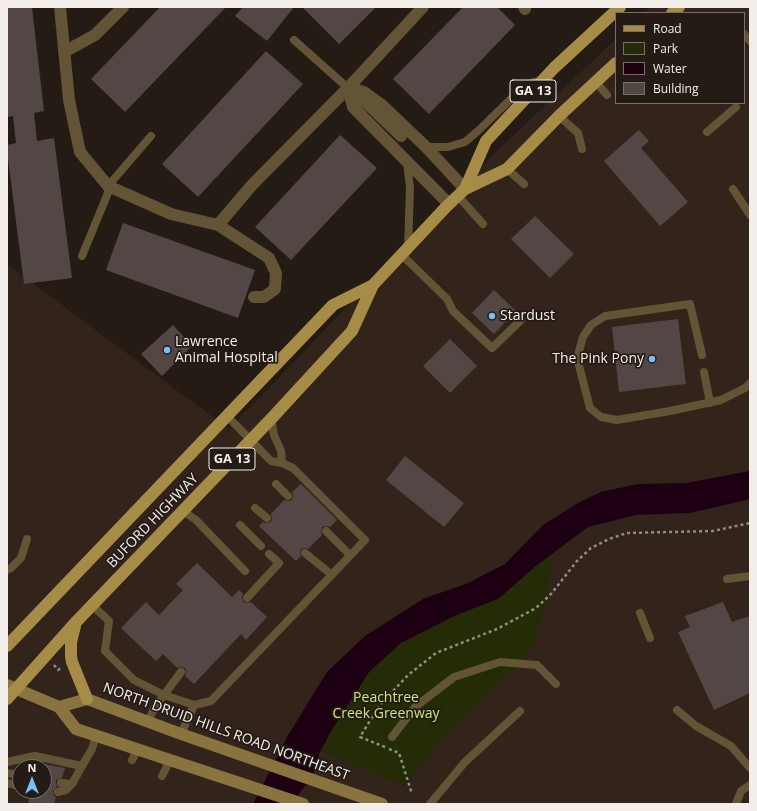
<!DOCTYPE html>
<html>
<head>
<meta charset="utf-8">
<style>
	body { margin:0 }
	#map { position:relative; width:757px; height:811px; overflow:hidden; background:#241b15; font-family:"Open Sans",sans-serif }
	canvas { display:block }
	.frame { position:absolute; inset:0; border:8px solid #f4eeea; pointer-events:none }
	.legend { position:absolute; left:615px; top:12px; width:130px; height:92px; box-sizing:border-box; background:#241b15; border:1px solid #776f6a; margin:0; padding:5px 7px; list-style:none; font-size:12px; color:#f4eeea }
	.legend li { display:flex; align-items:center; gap:8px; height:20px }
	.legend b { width:20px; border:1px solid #776f6a }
	.north { position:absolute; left:12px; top:759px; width:40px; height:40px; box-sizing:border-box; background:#241b15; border:1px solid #776f6a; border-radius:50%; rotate:0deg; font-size:11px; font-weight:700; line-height:16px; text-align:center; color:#f4eeea }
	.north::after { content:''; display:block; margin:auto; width:14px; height:18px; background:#77c0f7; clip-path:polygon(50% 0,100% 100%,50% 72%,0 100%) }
</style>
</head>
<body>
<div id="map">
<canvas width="757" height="811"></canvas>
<div class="frame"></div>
<ul class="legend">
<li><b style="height:5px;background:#a78c48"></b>Road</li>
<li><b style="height:11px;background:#232b07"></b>Park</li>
<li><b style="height:11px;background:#1e0013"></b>Water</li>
<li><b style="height:11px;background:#534746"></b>Building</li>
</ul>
<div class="north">N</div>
</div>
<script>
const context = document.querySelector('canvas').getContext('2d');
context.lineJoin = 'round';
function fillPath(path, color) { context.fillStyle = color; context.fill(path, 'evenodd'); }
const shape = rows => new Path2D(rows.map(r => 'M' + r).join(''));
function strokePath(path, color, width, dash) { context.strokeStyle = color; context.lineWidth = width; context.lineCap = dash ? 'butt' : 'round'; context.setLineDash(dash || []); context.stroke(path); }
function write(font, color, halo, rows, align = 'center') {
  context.font = font + ' "Open Sans",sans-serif'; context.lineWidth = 3.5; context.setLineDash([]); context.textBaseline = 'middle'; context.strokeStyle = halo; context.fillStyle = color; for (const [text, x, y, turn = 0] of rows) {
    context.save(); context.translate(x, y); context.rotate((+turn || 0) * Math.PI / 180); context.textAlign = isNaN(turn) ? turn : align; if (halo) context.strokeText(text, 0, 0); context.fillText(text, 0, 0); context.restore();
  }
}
fillPath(shape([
	[650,7,750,7,750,804,7,804,7,264,229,429,500,148,616,39,616,103,744,103,744,13,644,13],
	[20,767,44,767,44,791,20,791]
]), '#32241b');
fillPath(shape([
	[750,472,750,481,555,535,554,552,546,603,532,646,516,669,488,694,444,737,406,786,287,737,327,672,365,636,423,599,468,583,505,564,543,525,578,503,605,491,638,484,686,483]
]), '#232b07');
fillPath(shape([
	[750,471,750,499,690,513,636,515,588,527,536,566,498,599,454,616,401,643,369,672,330,733,319,754,312,777,291,804,253,804,287,737,327,672,365,636,423,599,468,583,505,564,543,525,578,503,601,492,638,484,686,483]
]), '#1e0013');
fillPath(shape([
	[7,7,32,7,44,111,34,113,37,141,54,138,72,278,24,284,7,151,7,145,16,143,13,116,7,117],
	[160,7,226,7,125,112,91,79],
	[243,7,294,7,267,41,235,16],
	[302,7,376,7,339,44],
	[463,7,497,7,515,25,429,114,393,79],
	[266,51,303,84,198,197,162,164],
	[639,130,649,141,641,148,688,202,660,226,604,161],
	[340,135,377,168,291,260,255,227],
	[535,216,574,254,550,278,511,239],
	[123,223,255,270,238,318,106,270],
	[494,290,516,311,494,334,472,313],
	[678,319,686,384,619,392,612,327],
	[173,325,192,346,162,376,141,354],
	[450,339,477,366,450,393,423,366],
	[405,456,464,503,444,527,386,480],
	[301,484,337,520,330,527,325,526,322,527,321,532,322,535,308,549,305,548,301,549,300,553,301,556,296,561,259,526,263,522,266,523,271,522,272,519,271,514,284,500,289,501,292,500,293,495,292,492],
	[197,563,232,597,239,590,243,594,242,597,243,602,246,603,251,602,267,617,246,640,241,634,194,684,185,676,186,672,185,668,181,667,177,668,163,654,156,661,121,628,146,602,159,615,183,590,176,584],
	[723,602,732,622,750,616,750,693,714,710,678,632,690,627,685,616],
	[44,764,65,768,62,778,56,780,56,783,57,787,53,791,54,796,56,797,54,804,28,804,31,791,44,791]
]), '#534746');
strokePath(shape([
	[54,665,58,670,62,667],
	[385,747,360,737,379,706,408,675,436,653,497,629,536,608,551,594,577,561,591,548,609,539,627,533,713,531,750,523],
	[389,749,399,753,412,794]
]), '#928b86', 2.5, [3, 3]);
strokePath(shape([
	[744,34,750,41],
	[294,40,348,88],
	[596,82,607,95],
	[559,116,578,133,582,149],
	[707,132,736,107],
	[426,147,448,147,465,142,478,131,522,88,533,82,542,81],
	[407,162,410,188,408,249],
	[507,169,524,184],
	[108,186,151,136],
	[733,189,750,215],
	[458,196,483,224],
	[402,255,447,299,453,311,492,348,521,320],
	[82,256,110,188],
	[702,355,690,304,605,316,591,325,583,337,577,358,590,408,601,417,617,420,670,411,721,400,745,388,750,383],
	[704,372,710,403],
	[271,419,274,435,281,451,282,463],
	[276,484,288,496],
	[255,508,267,518],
	[183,511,196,520,245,571],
	[240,525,261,546],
	[326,531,350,555],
	[305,553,332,575],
	[7,570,11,568,21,558,27,539],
	[727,579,750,576],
	[247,598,279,563,269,554],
	[93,606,109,621,105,651,134,680,164,695,194,705,211,701,365,540,293,468,282,463,271,461,227,416],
	[640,613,650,638],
	[677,710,696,726,731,746,750,768],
	[148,721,155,707,181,672],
	[181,734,194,705],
	[392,737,415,707,454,677,500,662,537,665,556,684],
	[132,760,138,749],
	[7,762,35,756,82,766,92,749,96,736],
	[7,773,20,775],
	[162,776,170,760],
	[7,783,20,786],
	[61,783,72,784,82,766],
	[58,792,66,790,72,784],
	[430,804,465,762,520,711],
	[736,804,741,791,750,785]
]), '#625435', 8);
strokePath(shape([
	[60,7,69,100,80,152,108,186,171,214,218,225,252,185,348,88,423,7],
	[524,7,525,9],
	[64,52,95,35,123,7],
	[348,88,364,92,382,105,426,147,465,189],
	[348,88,353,107,449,204],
	[357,95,373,109,401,136],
	[218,225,269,258,276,273,275,289,264,297,254,297]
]), '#625435', 12);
strokePath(shape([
	[7,685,59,707,76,729,303,804],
	[59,707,87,699,181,734,382,804]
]), '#897440', 12);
strokePath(shape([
	[672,13,679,7],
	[465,189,486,141,554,68,620,7],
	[75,626,71,642,71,656,72,662,87,699],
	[7,646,333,305,373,285,446,207,465,189,507,169,559,116,616,63],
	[7,699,75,623,271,419,352,331,373,285]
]), '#a78c48', 12);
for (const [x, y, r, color] of [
	[492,316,4,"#77c0f7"],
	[167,350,4,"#77c0f7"],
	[652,359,4,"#77c0f7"]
]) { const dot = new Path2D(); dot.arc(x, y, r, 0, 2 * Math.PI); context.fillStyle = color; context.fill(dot); strokePath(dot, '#241b15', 1.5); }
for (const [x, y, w] of [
	[533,91,46],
	[232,459,46]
]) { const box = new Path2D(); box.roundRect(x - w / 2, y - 11, w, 22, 3); context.fillStyle = '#241b15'; context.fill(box); strokePath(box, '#f4eeea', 1); }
write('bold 13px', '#f4eeea', null, [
	["GA 13",533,91],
	["GA 13",232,459]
]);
write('14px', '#f4eeea', '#241b15', [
	["Stardust",500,316],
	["Lawrence",175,342],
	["Animal Hospital",175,358],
	["The Pink Pony",644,359,"right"]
], 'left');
write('14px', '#f4eeea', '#241b15', [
	["BUFORD HIGHWAY",153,521,-46],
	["NORTH DRUID HILLS ROAD NORTHEAST",226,732,20]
]);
write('14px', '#c9e77a', '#241b15', [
	["Peachtree",386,698],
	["Creek Greenway",386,714]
]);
</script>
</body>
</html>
